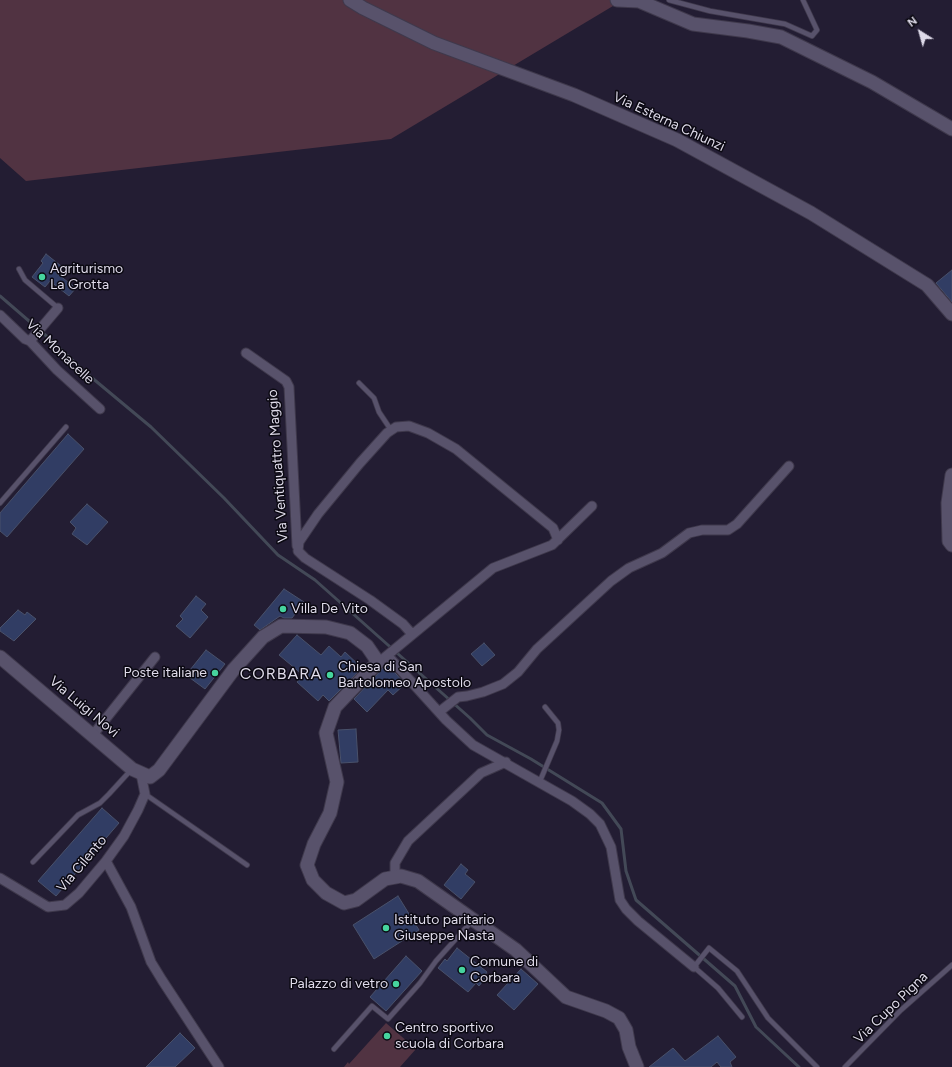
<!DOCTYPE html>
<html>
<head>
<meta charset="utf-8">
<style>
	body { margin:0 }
	#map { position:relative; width:952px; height:1067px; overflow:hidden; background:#231d33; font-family:Figtree,sans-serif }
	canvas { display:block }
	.north { position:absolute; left:900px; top:12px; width:40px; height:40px; -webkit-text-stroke:3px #0b0912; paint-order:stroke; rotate:323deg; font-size:11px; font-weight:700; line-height:16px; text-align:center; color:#dfdbea }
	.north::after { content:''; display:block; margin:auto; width:14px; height:18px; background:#dfdbea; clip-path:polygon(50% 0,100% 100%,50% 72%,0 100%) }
</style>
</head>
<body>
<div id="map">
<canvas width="952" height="1067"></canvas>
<div class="north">N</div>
</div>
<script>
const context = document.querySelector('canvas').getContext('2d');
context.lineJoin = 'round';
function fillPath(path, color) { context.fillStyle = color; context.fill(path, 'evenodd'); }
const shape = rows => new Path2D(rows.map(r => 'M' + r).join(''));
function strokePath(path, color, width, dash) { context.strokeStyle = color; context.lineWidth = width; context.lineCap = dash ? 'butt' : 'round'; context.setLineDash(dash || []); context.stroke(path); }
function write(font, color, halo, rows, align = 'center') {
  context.font = font + ' Figtree,sans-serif'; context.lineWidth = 3; context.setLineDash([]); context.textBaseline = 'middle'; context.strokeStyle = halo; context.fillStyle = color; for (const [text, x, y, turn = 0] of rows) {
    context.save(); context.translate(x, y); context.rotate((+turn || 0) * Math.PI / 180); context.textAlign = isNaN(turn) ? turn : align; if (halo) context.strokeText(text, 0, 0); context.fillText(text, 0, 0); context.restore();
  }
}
fillPath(shape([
	[0,0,623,0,391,139,26,181,0,158],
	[386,1023,416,1049,400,1067,344,1067,348,1062,349,1064]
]), '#513342');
strokePath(shape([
	[0,296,51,340,85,372,151,427,224,498,278,555,315,580,470,718,487,735,531,759,602,803,621,829,626,871,636,900,735,986,756,1027,799,1067]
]), '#434957', 3);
const building = shape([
	[46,254,61,266,56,273,76,288,69,296,50,281,45,287,32,277,43,263,41,261,46,254],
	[952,270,952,302,936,283,952,270],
	[68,434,84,449,7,537,0,531,0,513,68,434],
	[87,504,108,522,87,545,72,534,76,528,70,522,87,504],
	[284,589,304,602,292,618,284,618,280,616,260,630,254,625,284,589],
	[196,596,206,604,201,610,208,617,190,638,176,626,183,619,180,616,196,596],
	[18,610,25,615,27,612,36,619,14,641,0,631,0,628,18,610],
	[297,635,321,655,329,646,341,657,345,652,362,668,329,701,323,695,318,701,297,682,303,675,279,655,297,635],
	[484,643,495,655,482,666,471,654,484,643],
	[206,650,225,664,205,689,186,675,206,650],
	[387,664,405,684,393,695,388,690,367,712,354,699,387,664],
	[356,729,358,762,341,763,338,730,356,729],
	[102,808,119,823,56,896,38,881,102,808],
	[461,864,468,870,465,874,475,882,461,899,444,885,461,864],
	[398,896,419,930,374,959,353,925,398,896],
	[457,948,487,972,485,975,486,977,479,986,476,983,468,992,438,968,445,959,447,961,457,948],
	[406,956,422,971,386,1011,370,997,406,956],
	[521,969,538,984,514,1010,497,995,521,969],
	[180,1033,195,1048,175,1067,146,1067,180,1033],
	[718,1036,736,1057,730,1062,732,1067,721,1067,717,1062,711,1067,649,1067,673,1048,685,1061,718,1036]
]);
fillPath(building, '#313d64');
strokePath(building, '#49516a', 1);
const lane = shape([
	[669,0,710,11,785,24,812,36,817,30,803,0],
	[19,269,25,280,58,308],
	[359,383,374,398,379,412,391,430],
	[0,503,66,427],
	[540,781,557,741,559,730,558,723,545,707],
	[145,794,247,865],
	[33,862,78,815,100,803,109,794,131,770],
	[742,1017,718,988,694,967,709,948,737,971,768,1018,817,1067],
	[334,1049,372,1006,388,1019,420,983,436,961,472,921],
	[845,1067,901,1010,952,965]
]);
const street = shape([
	[0,315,25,339,30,341,57,370,100,409],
	[30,341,58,308],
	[246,353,286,381,289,387,297,546],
	[412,634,403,624,370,600,305,558,298,551,299,542,318,514,360,463,387,433,396,427,409,426,428,433,456,449,553,528,558,540],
	[388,656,446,720,473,745,572,801,590,814,600,824,611,847,620,900,626,909,638,921,694,967],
	[384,658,493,568,552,545,592,506],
	[439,712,458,697,467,696,483,692,503,684,518,672,537,649,611,581,629,568,662,553,689,533,702,530,728,530,737,524,789,466],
	[92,736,155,657],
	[106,861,131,907,151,962,162,980,219,1067],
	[0,878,48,907,65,905,79,893,106,861,124,836,138,810,145,794,141,774],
	[395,878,395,863,408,841,481,773,506,762]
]);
const secondary = shape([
	[350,0,363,8,434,43,574,95,677,140,811,213,927,285,952,314],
	[617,0,639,1,693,24,748,31,781,37,872,82,952,129],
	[952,475,948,503,949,541,952,545],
	[0,657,132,769,150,777,159,770,234,669,263,637,281,626,326,627,350,633,367,646,378,662,335,707,326,733,337,782,330,813,314,844,307,865,313,880,326,893,344,903,356,900,385,879,401,876,418,881,516,950,566,997,606,1011,619,1018,626,1030,629,1047,637,1067]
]);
strokePath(lane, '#3f394c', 6);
strokePath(street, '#3f394c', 11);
strokePath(secondary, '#3f394c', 15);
strokePath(lane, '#58526b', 4.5);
strokePath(street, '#58526b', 9);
strokePath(secondary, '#58526b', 13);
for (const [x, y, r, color] of [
	[42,277,4,"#46d49e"],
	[283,609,4,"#46d49e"],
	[215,673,4,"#46d49e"],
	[330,675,4,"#46d49e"],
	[386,928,4,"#46d49e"],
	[462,970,4,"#46d49e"],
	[396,984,4,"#46d49e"],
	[387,1036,4,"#46d49e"]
]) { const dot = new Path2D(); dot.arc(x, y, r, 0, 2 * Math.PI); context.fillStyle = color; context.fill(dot); strokePath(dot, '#0b0912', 1.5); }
write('14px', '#dfdbea', '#0b0912', [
	["Via Esterna Chiunzi",669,122,25],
	["Via Monacelle",60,352,43],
	["Via Ventiquattro Maggio",278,466,-94],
	["Via Luigi Novi",84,707,40],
	["Via Cilento",82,864,-50],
	["Via Cupo Pigna",891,1008,-44]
]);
write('14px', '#dfdbea', '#0b0912', [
	["Agriturismo",50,269],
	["La Grotta",50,285],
	["Villa De Vito",291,609],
	["Chiesa di San",338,667],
	["Bartolomeo Apostolo",338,683],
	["Poste italiane",207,673,"right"],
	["Istituto paritario",394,920],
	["Giuseppe Nasta",394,936],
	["Comune di",470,962],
	["Corbara",470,978],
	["Palazzo di vetro",388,984,"right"],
	["Centro sportivo",395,1028],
	["scuola di Corbara",395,1044]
], 'left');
context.letterSpacing = '1px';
write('16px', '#dfdbea', '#0b0912', [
	["CORBARA",281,674]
]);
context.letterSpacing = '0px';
</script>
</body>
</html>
